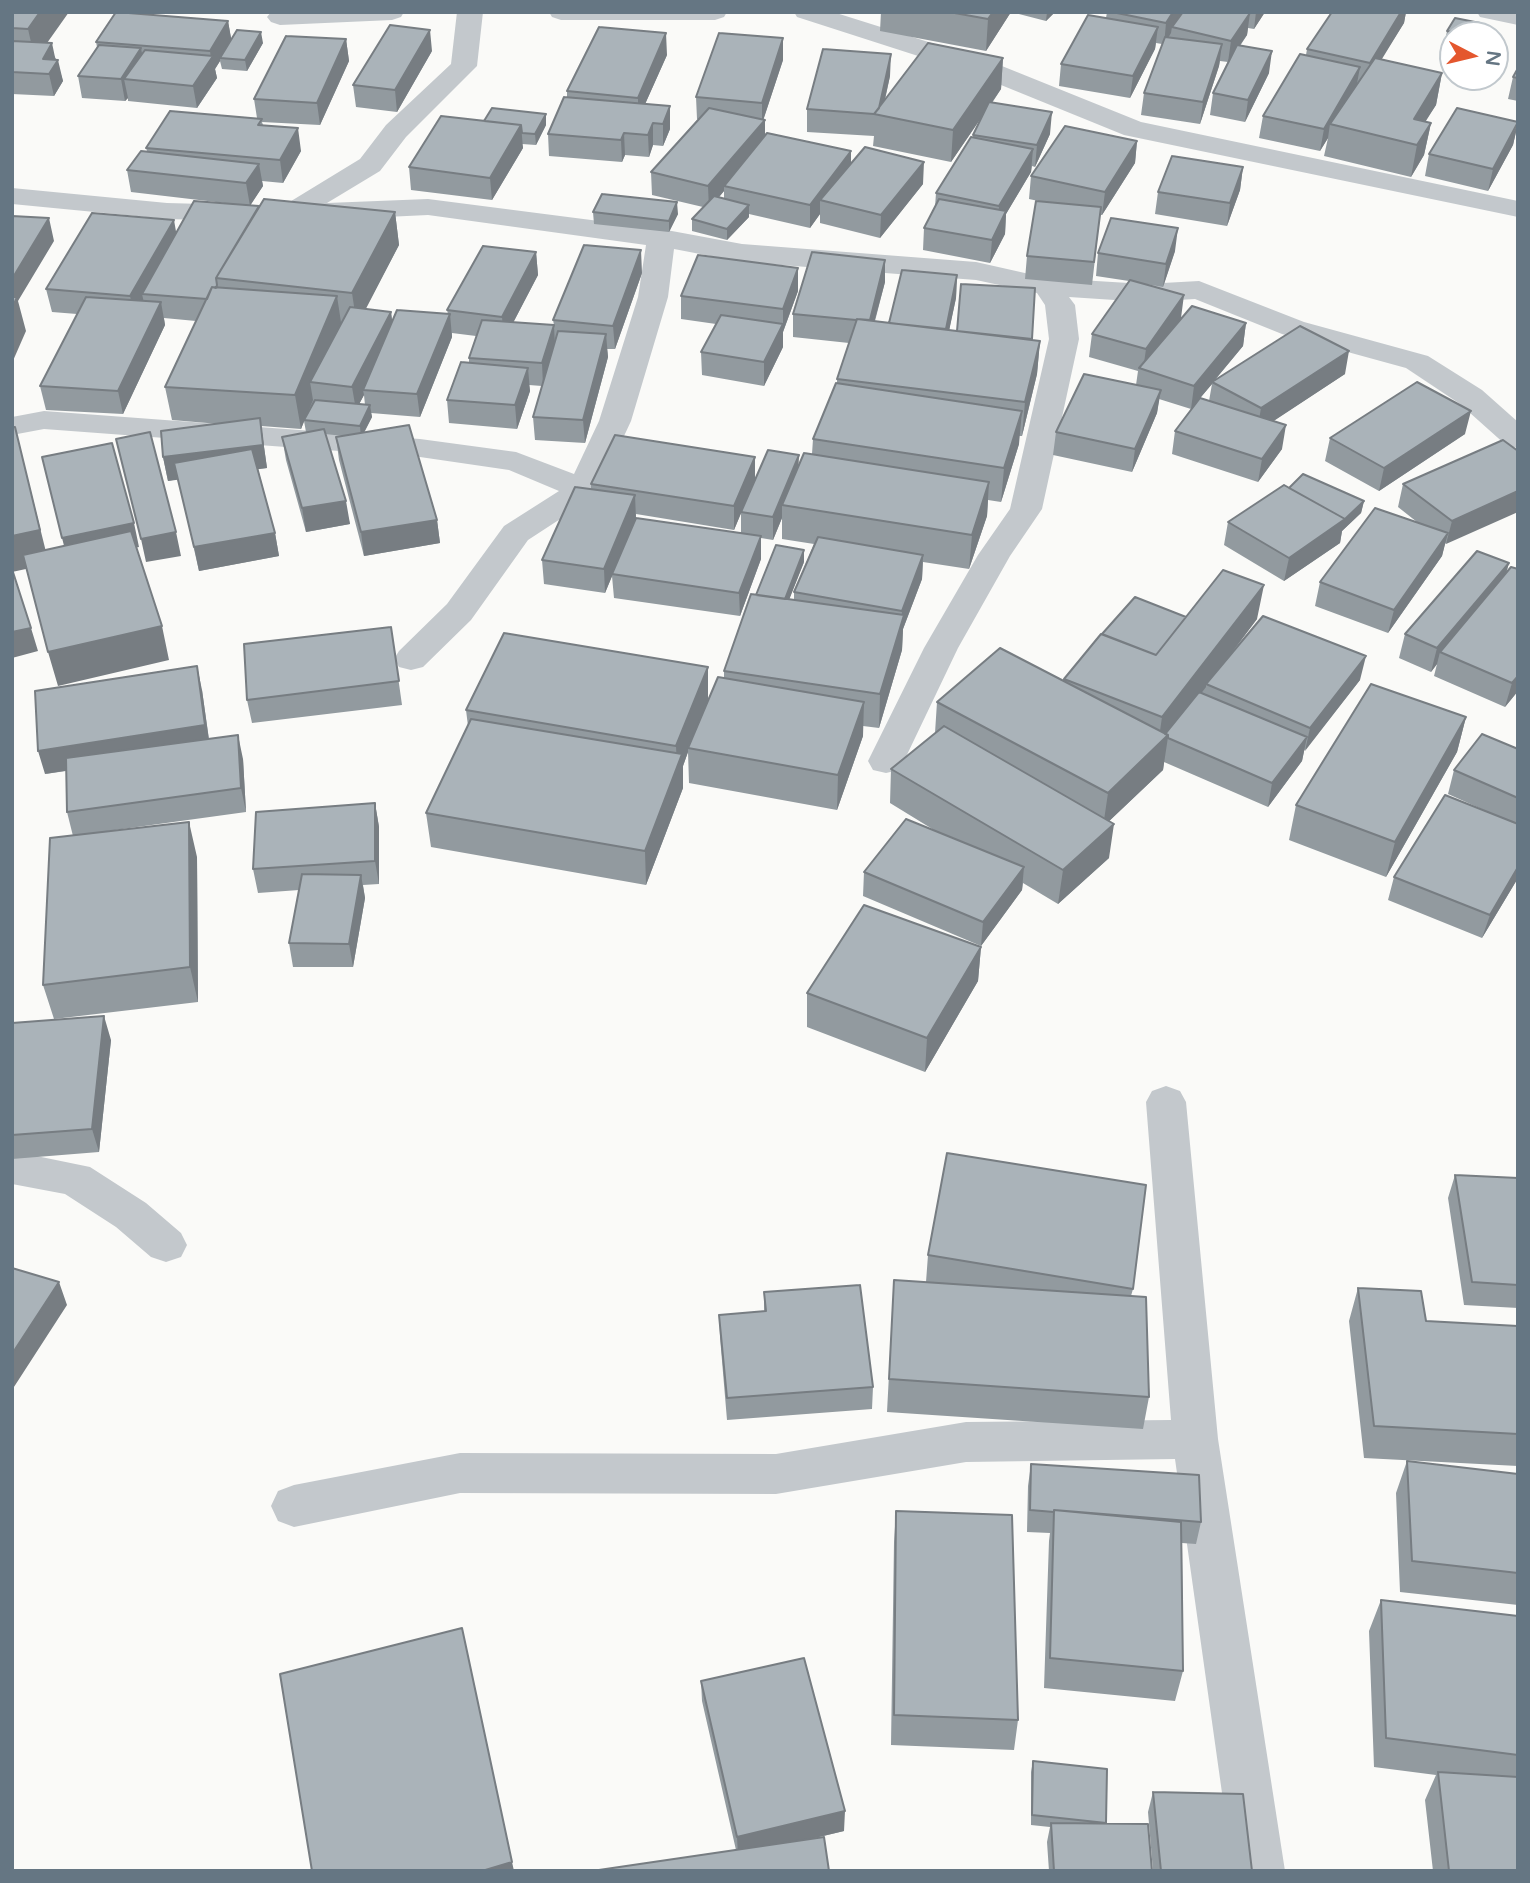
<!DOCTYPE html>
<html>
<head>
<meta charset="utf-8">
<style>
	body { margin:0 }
	#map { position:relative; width:1530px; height:1883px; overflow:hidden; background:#fafaf8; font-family:"Varela Round",sans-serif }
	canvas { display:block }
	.frame { position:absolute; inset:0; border:14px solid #657683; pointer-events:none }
	.north { position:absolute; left:1439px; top:21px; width:70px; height:70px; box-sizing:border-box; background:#fff; border:2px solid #c1c8cd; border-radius:50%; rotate:97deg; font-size:19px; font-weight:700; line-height:28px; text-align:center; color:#657683 }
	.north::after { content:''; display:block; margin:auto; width:24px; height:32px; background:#e4572e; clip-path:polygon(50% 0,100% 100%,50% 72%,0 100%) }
</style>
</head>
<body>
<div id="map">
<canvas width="1530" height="1883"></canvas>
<div class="frame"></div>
<div class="north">N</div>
</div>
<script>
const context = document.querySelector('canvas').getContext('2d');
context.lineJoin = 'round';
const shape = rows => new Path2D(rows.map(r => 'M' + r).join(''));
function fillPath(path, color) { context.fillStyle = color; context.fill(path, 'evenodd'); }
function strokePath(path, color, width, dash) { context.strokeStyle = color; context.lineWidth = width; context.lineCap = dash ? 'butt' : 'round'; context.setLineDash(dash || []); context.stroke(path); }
fillPath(shape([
	[271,12,404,12,401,17,392,20,280,25,271,22,267,17,271,12],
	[457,12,483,12,477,66,406,137,380,171,327,203,428,199,661,229,742,244,976,262,1047,278,1145,284,1199,281,1304,322,1428,356,1482,390,1518,422,1518,448,1507,446,1460,404,1406,368,1282,334,1195,299,1145,302,1069,297,1075,305,1079,339,1042,509,1010,556,958,648,904,761,899,770,886,773,873,770,868,761,924,648,978,555,1010,509,1049,339,1045,305,1037,293,976,280,742,262,674,249,668,297,631,421,599,490,594,497,528,540,471,620,423,667,411,670,399,667,394,659,399,651,447,604,504,526,559,491,509,470,420,457,44,429,12,435,12,417,44,411,420,439,516,452,574,474,599,421,638,297,646,245,428,215,322,220,312,218,309,214,293,220,283,218,279,212,283,206,360,159,386,125,451,64,457,12],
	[549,12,727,12,724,17,715,20,561,20,552,17,549,12],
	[794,12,833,12,992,62,1141,122,1518,201,1518,217,1124,135,974,74,797,17,794,12],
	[1477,12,1518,12,1518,25,1480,17,1477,12],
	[12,188,167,203,240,205,250,207,254,213,250,219,240,221,167,219,12,204,12,188],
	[1166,1086,1180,1091,1186,1102,1218,1439,1285,1871,1233,1871,1175,1459,966,1462,776,1494,460,1493,294,1527,278,1521,271,1506,278,1491,294,1485,460,1453,776,1454,966,1422,1171,1420,1146,1102,1152,1091,1166,1086],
	[12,1151,90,1167,146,1203,181,1233,187,1245,181,1257,166,1262,151,1257,116,1227,65,1194,12,1184,12,1151]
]), '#c3c8cc');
fillPath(shape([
	[12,12,47,43,56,59,63,81,54,96,12,94],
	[881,12,1011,12,986,51,880,31],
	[1015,12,1055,12,1046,21,1015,13],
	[1107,12,1265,12,1254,29,1248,28,1247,35,1240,46,1269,73,1245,122,1210,115,1213,93,1228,62,1220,61,1219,66,1200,124,1141,115,1144,93,1162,44,1156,43,1155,49,1130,98,1059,86,1061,64,1106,18],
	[1332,12,1406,12,1404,23,1381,59,1442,73,1436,105,1425,121,1431,123,1424,155,1411,177,1324,156,1328,138,1320,151,1259,138,1263,116,1306,55,1307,49],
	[228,21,231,39,263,43,247,71,222,69,220,61,215,69,217,78,197,108,128,101,128,98,125,101,82,98,78,76,97,47,96,42],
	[1480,23,1477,35,1453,35,1453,43,1445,42,1447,31],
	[783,38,783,60,763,120,765,135,851,164,923,184,880,238,820,223,820,214,810,228,749,214,749,217,727,240,692,231,692,219,703,207,652,195,651,172,698,119,697,119,696,97],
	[724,191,724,199,719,197],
	[346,39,349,61,320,125,262,122,263,125,301,151,283,183,262,181,263,186,250,205,395,212,399,245,365,309,391,312,392,322,448,314,447,310,536,252,538,275,513,323,554,325,553,320,642,273,615,349,607,349,608,357,585,443,535,440,533,417,542,386,529,385,530,391,517,429,449,423,447,400,469,363,469,358,476,336,452,333,452,337,420,417,371,413,372,417,364,433,437,520,440,543,364,556,339,460,336,437,344,436,325,434,350,524,306,532,286,460,282,437,310,432,306,432,304,421,301,429,261,426,267,468,258,469,275,533,279,556,199,571,178,479,168,481,163,457,219,424,172,420,165,387,196,321,164,318,165,325,123,414,46,410,40,386,77,314,52,312,46,289,176,232,233,204,131,192,127,170,147,151,146,148,257,118,254,99],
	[364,395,365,405,359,404],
	[432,51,397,112,356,107,353,85],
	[667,55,645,104,670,129,663,146,653,145,649,157,625,155,622,162,549,156,548,134,567,97,567,91],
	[1003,58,1001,89,992,103,1050,134,1035,167,1032,166,1031,172,1006,214,1005,234,990,263,923,250,924,228,935,207,936,193,973,138,973,135,980,119,951,162,873,146,874,136,807,132,807,109,890,76,885,100],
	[1518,68,1518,101,1508,99,1513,77],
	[546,114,546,125,536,145,522,144,523,148,492,200,411,190,409,167,484,121],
	[1518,122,1513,145,1488,191,1425,176,1429,154],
	[1137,141,1135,163,1102,215,1100,215,1092,285,1025,279,1027,256,1043,202,1029,199,1031,176],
	[1243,167,1240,190,1227,226,1155,214,1158,192],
	[593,212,678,214,669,232,594,224],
	[1175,251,1163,287,1140,283,1181,318,1177,324,1246,323,1243,346,1215,380,1345,374,1273,421,1282,449,1258,482,1172,454,1175,431,1191,409,1159,399,1157,413,1132,472,1053,455,1056,432,1136,385,1138,371,1089,357,1092,334,1129,281,1096,276,1098,253],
	[1212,384,1209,401,1200,398],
	[885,260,885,282,875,321,889,323,957,275,956,298,949,330,1040,341,1037,374,1022,436,1019,436,1019,444,1001,502,988,500,987,516,969,569,923,562,922,579,903,629,902,650,879,728,863,726,863,736,837,810,689,783,688,752,683,766,683,788,646,885,431,847,426,813,468,726,466,710,708,700,724,678,724,671,756,595,804,562,789,599,794,600,794,592,814,544,782,539,782,518,773,540,761,538,761,559,740,616,614,598,612,576,605,593,544,584,542,560,591,489,591,484,755,457,755,480,798,465,812,454,813,439,837,383,837,379,849,343,793,337,793,314],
	[741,513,741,533,636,519,636,514,734,530],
	[798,291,783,332,783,347,764,386,702,375,701,352,716,324,681,319,681,296],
	[1465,434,1379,491,1325,461,1330,438],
	[1503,440,1446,544,1445,543,1442,556,1388,633,1315,606,1320,582,1417,522,1398,507,1403,484],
	[1289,488,1364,501,1361,513,1342,531,1340,543,1284,581,1224,545,1228,522],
	[1509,563,1506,573,1518,569,1518,691,1505,707,1434,676,1437,664,1431,672,1399,658,1405,634],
	[1186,617,1257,619,1225,662,1360,680,1304,751,1302,761,1268,807,1164,762,1163,770,1109,821,1109,858,1058,904,1023,883,1022,890,981,946,863,896,864,872,934,830,890,803,891,769,935,733,937,702,1063,681,1064,679,1102,634],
	[391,627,402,705,252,723,247,700],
	[202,690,209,739,243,759,246,812,86,834,197,857,198,1002,54,1019,43,985,73,836,67,812,66,771,45,774],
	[1466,717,1457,752,1386,877,1289,840,1296,805],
	[1518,749,1518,878,1482,938,1388,900,1394,877,1495,815,1448,794,1454,770],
	[375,803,379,827,379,884,363,885,365,898,353,967,293,967,289,943,299,890,258,893,253,869],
	[981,947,978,981,925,1072,807,1027,807,993],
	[12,1023,111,1040,99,1152,12,1159],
	[1455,1175,1518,1178,1518,1308,1464,1305,1448,1198],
	[928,1255,1133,1289,1131,1296,1149,1397,1143,1429,887,1412,894,1280,926,1282],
	[1358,1288,1426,1321,1518,1326,1518,1466,1364,1458,1349,1321],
	[764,1292,873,1387,872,1409,727,1420,720,1337,719,1315,764,1312],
	[1407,1461,1518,1474,1518,1605,1400,1592,1396,1493],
	[1031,1464,1201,1522,1196,1544,1182,1543,1183,1671,1175,1701,1044,1688,1049,1541,1050,1533,1027,1532,1028,1486],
	[896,1511,1018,1720,1014,1750,891,1745,894,1542],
	[1381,1600,1518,1616,1518,1871,1433,1871,1425,1800,1436,1775,1374,1767,1369,1631],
	[701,1681,844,1831,807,1840,736,1850,702,1701],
	[1033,1761,1106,1823,1152,1871,1049,1871,1047,1842,1050,1827,1031,1825,1031,1772],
	[1153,1792,1252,1871,1153,1871,1148,1812]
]), '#929a9f');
fillPath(shape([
	[40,12,69,12,35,60,28,29],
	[993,12,1011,12,986,51,988,19],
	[1047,12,1055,12,1046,21],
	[1173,12,1184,12,1172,27,1171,33,1164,45,1166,23],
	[1256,12,1265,12,1254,29],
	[1401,12,1406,12,1404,23,1366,85,1370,63],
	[1250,13,1247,35,1228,62,1231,41],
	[228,21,232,43,220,58,220,61,215,69,217,78,197,108,193,86,211,59,210,51],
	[1480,23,1477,35,1473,35],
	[1158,27,1155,49,1130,98,1133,76],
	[430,30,432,51,397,112,395,90],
	[261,32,263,43,247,71,245,60],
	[666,33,667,55,638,120,638,98],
	[783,38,783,60,762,124,765,120,765,142,724,186,724,191,709,209,708,186,762,124,762,103],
	[346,39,349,61,320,125,317,103],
	[52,43,56,62,58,60,63,81,54,96,49,74,43,59],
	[1222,44,1219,66,1200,124,1203,102],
	[141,48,145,70,124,79,128,98,125,101,121,79],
	[1272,51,1269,73,1245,122,1248,100],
	[891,54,890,76,881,116,878,115],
	[1003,58,1001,89,951,162,953,130],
	[1360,67,1356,89,1330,124,1328,138,1320,151,1324,129],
	[1442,73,1436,105,1412,143,1414,119],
	[670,106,670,129,663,146,663,124],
	[1052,112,1050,134,1035,167,1037,145],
	[546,114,546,125,536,145,535,134],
	[653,123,653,145,649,157,648,135],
	[1431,123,1424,155,1411,177,1417,145],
	[1518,124,1513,145,1488,191,1493,169],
	[521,125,523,148,492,200,490,178],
	[298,128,301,151,283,183,280,160],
	[624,133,625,155,622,162,621,140],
	[1137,141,1135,163,1102,215,1105,192],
	[1033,149,1031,172,1006,214,1005,234,990,263,992,240,998,228,999,206],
	[851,151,851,173,820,200,820,214,810,228,810,205],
	[924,162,923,184,880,238,881,215],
	[259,164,263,186,250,206,246,183],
	[1243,167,1240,190,1227,226,1230,203],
	[677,202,678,214,669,232,669,221],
	[749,205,749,217,727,240,727,229],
	[395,212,399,245,357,326,352,293],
	[49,218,54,241,18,301,26,331,12,363,12,279],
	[174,220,178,243,142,294,144,303,135,318,130,296],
	[1178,228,1175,251,1163,287,1166,264],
	[641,250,642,273,615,349,613,326],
	[536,252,538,275,504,340,502,317],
	[885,260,885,282,868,345,869,322],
	[798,268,798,291,783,332,783,347,764,386,764,362,783,325,783,309],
	[957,275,956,298,944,355,945,332],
	[1184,295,1181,318,1145,370,1143,370,1146,349],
	[337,296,342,329,310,382,313,400,301,429,295,395],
	[161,302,165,325,123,414,118,391],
	[391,312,394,335,363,390,364,395,356,410,352,387],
	[450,314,452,337,420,417,417,394],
	[1246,323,1243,346,1213,382,1212,382,1212,384,1191,409,1194,386],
	[554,325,555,348,543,386,542,363],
	[606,334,608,357,585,443,583,420],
	[1040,341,1037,374,1022,436,1025,402],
	[1349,351,1345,374,1257,432,1261,408],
	[528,368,530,391,517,429,515,405],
	[1161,390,1157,413,1132,472,1135,449],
	[370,405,372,417,361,438,360,426],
	[1022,411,1019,444,1001,502,1004,468],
	[1471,411,1465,434,1379,491,1384,468],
	[260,418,267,468,168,481,163,457],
	[1286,425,1282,449,1258,482,1262,459],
	[15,427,49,564,12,572,12,536],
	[799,455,798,479,782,505,782,518,773,540,773,517],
	[755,457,755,480,734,530,734,506],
	[989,482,987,516,969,569,972,535],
	[1518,491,1518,512,1446,544,1452,521],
	[635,495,636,519,605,593,604,569],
	[346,501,350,524,306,532,302,508],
	[1364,501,1361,513,1342,531,1340,543,1284,581,1289,558],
	[437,520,440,543,364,556,361,532],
	[134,523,139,547,68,561,62,538],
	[176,532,181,556,146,562,141,539],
	[275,533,279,556,199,571,194,547],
	[1448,533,1442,556,1388,633,1394,610],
	[761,536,761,559,740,616,739,593],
	[804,550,804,562,782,618,782,606],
	[923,555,922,579,903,629,902,650,879,728,880,694,901,623,902,611],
	[1509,563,1502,587,1440,652,1437,664,1431,672,1437,648],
	[1264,585,1257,619,1207,685,1206,684,1206,687,1168,737,1163,770,1103,827,1108,793,1158,745,1162,717],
	[162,626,169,660,58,686,48,652],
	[31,628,38,651,12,658,12,632],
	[1366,656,1360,680,1305,751,1310,728],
	[197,666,202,690,210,748,45,774,38,751],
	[708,667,708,702,688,748,688,752,683,766,683,788,646,885,645,851,677,768,676,746],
	[1518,676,1518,691,1505,707,1512,683],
	[864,702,863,736,837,810,838,775],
	[1466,717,1457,752,1386,877,1395,842],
	[238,735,243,759,246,812,241,788],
	[1307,737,1302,761,1268,807,1272,783],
	[375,803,379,827,379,884,375,861],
	[189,822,197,857,198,1002,190,967],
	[1114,824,1109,858,1058,904,1063,870],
	[1024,867,1022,890,981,946,983,922],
	[1518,867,1518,878,1482,938,1490,915],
	[361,875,365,898,353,967,349,944],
	[981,947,978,981,925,1072,927,1038],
	[104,1016,111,1040,99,1152,92,1129],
	[59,1282,67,1305,12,1390,12,1354],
	[845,1811,844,1831,738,1856,737,1837],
	[512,1862,514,1871,482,1871]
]), '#777d82');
const building = shape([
	[12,12,40,12,28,29,12,28,12,12],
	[116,12,228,21,210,51,96,42,116,12],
	[949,12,993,12,988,19,949,12],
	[1112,12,1173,12,1166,23,1112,12],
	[1183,12,1246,12,1250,13,1231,41,1172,27,1183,12],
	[1332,12,1401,12,1370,63,1307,49,1332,12],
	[1088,15,1158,27,1133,76,1061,64,1088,15],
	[1455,18,1480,23,1473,35,1468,35,1447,31,1455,18],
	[390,25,430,30,395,90,353,85,390,25],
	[599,27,666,33,638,98,567,91,599,27],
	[237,30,261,32,245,60,220,58,237,30],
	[719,33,783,38,762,103,696,97,719,33],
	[286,36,346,39,317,103,254,99,286,36],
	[1165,37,1222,44,1203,102,1144,93,1165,37],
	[12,41,52,43,43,59,58,60,49,74,12,72,12,41],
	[928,43,1003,58,953,130,874,114,928,43],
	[99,45,141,48,121,79,78,76,99,45],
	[1237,45,1272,51,1248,100,1213,93,1237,45],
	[823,49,891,54,879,108,874,114,807,109,823,49],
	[145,50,213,56,193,86,124,79,145,50],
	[1300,54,1360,67,1324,129,1263,116,1300,54],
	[1375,58,1442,73,1414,119,1431,123,1417,145,1330,124,1375,58],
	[1518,68,1518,78,1513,77,1518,68],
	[564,97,670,106,663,124,653,123,648,135,624,133,621,140,548,134,564,97],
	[989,102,1052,112,1037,145,973,135,989,102],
	[492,108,546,114,535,134,522,133,521,125,484,121,492,108],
	[709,108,765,120,708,186,651,172,709,108],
	[1457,108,1518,122,1493,169,1429,154,1457,108],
	[170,111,262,119,258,125,298,128,280,160,146,148,170,111],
	[441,116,521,125,490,178,409,167,441,116],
	[1065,126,1137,141,1105,192,1031,176,1065,126],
	[767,133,851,151,810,205,724,186,767,133],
	[971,137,1033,149,999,206,936,193,971,137],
	[865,147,924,162,881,215,820,200,865,147],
	[141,151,259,164,246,183,127,170,141,151],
	[1172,156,1243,167,1230,203,1158,192,1172,156],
	[602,194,677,202,669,221,593,212,602,194],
	[714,196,749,205,727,229,692,219,714,196],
	[264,199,395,212,352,293,216,278,264,199],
	[939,199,1006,211,992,240,924,228,939,199],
	[194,201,259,206,216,278,217,285,216,288,212,287,207,299,142,294,194,201],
	[1036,201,1101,207,1094,262,1027,256,1036,201],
	[92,213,174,220,130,296,46,289,92,213],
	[12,216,49,218,12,279,12,216],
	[1111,218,1178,228,1166,264,1098,253,1111,218],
	[584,245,641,250,613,326,553,320,584,245],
	[483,246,536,252,502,317,447,310,483,246],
	[812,252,885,260,870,320,857,319,856,320,793,314,812,252],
	[698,255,798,268,783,309,681,296,698,255],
	[902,270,957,275,946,329,889,323,902,270],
	[1130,280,1184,295,1146,349,1092,334,1130,280],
	[961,284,1035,288,1032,339,957,331,961,284],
	[212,287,337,296,295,395,165,387,212,287],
	[12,297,17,297,12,309,12,297],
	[86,297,161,302,118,391,40,386,86,297],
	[1192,306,1246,323,1194,386,1139,368,1192,306],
	[350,307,391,312,352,387,310,382,350,307],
	[397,310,450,314,417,394,363,390,397,310],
	[721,315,783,324,764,362,701,352,721,315],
	[857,319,1040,341,1025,402,837,379,857,319],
	[482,320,554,325,542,363,469,358,482,320],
	[1300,326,1349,351,1261,408,1212,382,1300,326],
	[558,331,606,334,583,420,533,417,558,331],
	[461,362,528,368,515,405,447,400,461,362],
	[1084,374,1161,390,1135,449,1056,432,1084,374],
	[1417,382,1471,411,1384,468,1330,438,1417,382],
	[836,383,1022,411,1004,468,813,439,836,383],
	[1200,398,1286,425,1262,459,1175,431,1200,398],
	[315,400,370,405,360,426,304,420,315,400],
	[260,418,263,445,163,457,161,431,260,418],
	[409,425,437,520,361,532,336,437,409,425],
	[12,427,15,427,40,530,12,536,12,427],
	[324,429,346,501,302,508,282,437,324,429],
	[150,432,176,532,141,539,116,439,150,432],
	[615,435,755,457,734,506,591,484,615,435],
	[1503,440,1518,451,1518,491,1452,521,1403,484,1503,440],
	[112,443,134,523,62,538,42,457,112,443],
	[252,449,275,533,194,547,174,463,252,449],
	[768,450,799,455,773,517,741,512,768,450],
	[804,453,989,482,972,535,782,505,804,453],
	[1303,474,1364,501,1345,519,1289,488,1303,474],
	[1284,485,1345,519,1289,558,1228,522,1284,485],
	[575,487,635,495,604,569,542,560,575,487],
	[1375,508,1448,533,1394,610,1320,582,1375,508],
	[636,518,761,536,739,593,612,574,636,518],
	[131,531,162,626,48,652,23,555,131,531],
	[818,537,923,555,902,611,794,592,818,537],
	[776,545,804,550,785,599,756,595,776,545],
	[1477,551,1509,563,1437,648,1405,634,1477,551],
	[1511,567,1518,569,1518,676,1512,683,1440,652,1511,567],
	[12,569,31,628,12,632,12,569],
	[1223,570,1264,585,1162,717,1064,679,1101,634,1156,655,1223,570],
	[751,594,904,615,880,694,724,671,751,594],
	[1135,597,1186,617,1156,655,1102,634,1135,597],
	[1263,616,1366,656,1310,728,1206,684,1263,616],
	[391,627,399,681,247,700,244,644,391,627],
	[504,633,708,667,676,746,466,710,504,633],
	[1000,648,1168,735,1108,793,937,702,1000,648],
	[197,666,205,725,38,751,35,691,197,666],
	[718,677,864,702,838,775,688,748,718,677],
	[1371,684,1466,717,1395,842,1296,805,1371,684],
	[1199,692,1307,737,1272,783,1168,738,1168,735,1165,734,1199,692],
	[471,719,682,754,645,851,426,813,471,719],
	[944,726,1114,824,1063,870,891,769,944,726],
	[1482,734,1518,749,1518,798,1454,770,1482,734],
	[238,735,241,788,67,812,66,758,238,735],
	[1445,795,1518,824,1518,867,1490,915,1394,877,1445,795],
	[375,803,375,861,253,869,256,812,375,803],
	[906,819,1024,867,983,922,864,872,906,819],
	[189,822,190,967,43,985,50,838,189,822],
	[302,874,361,875,349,944,289,943,302,874],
	[864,905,981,947,927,1038,807,993,864,905],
	[104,1016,92,1129,12,1135,12,1023,104,1016],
	[947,1153,1146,1185,1133,1289,928,1255,947,1153],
	[1455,1175,1518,1178,1518,1285,1472,1282,1455,1175],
	[12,1268,59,1282,12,1354,12,1268],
	[894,1280,1146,1297,1149,1397,889,1379,894,1280],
	[860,1285,873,1387,727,1398,719,1315,766,1311,764,1292,860,1285],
	[1358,1288,1421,1291,1426,1321,1518,1326,1518,1434,1374,1426,1358,1288],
	[1407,1461,1518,1474,1518,1573,1412,1561,1407,1461],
	[1031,1464,1199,1475,1201,1522,1054,1510,1054,1512,1030,1510,1031,1464],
	[1054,1510,1181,1522,1183,1671,1050,1658,1054,1510],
	[896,1511,1012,1515,1018,1720,894,1715,896,1511],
	[1381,1600,1518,1616,1518,1755,1386,1738,1381,1600],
	[462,1628,512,1862,482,1871,312,1871,280,1674,462,1628],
	[804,1658,845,1811,737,1837,701,1681,804,1658],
	[1033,1761,1107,1769,1106,1823,1032,1815,1033,1761],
	[1438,1772,1518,1777,1518,1871,1449,1871,1438,1772],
	[1153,1792,1243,1794,1252,1871,1161,1871,1153,1792],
	[1051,1823,1148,1824,1152,1871,1054,1871,1051,1823],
	[824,1837,829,1871,592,1871,824,1837]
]);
fillPath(building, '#aab3b9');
strokePath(building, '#777d82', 2);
</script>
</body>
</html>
